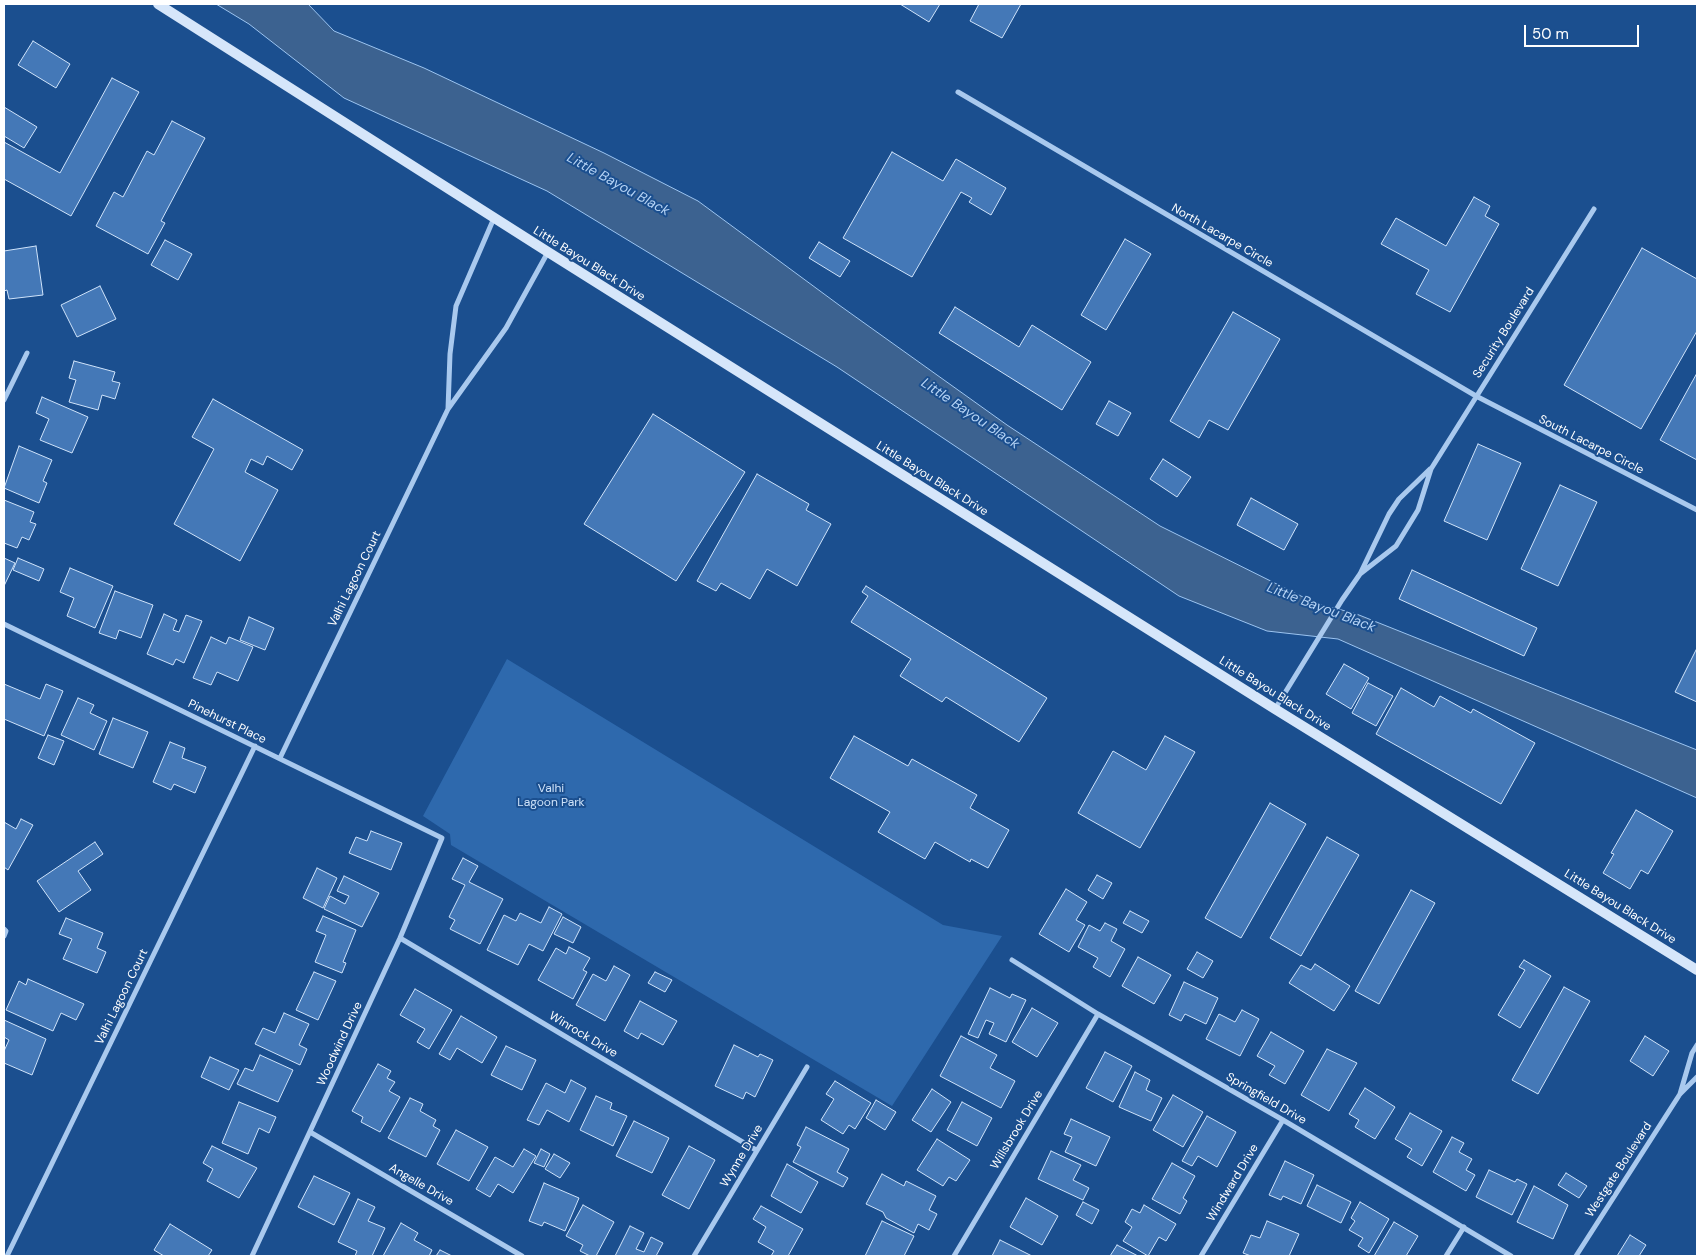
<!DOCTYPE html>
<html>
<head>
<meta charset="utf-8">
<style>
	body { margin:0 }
	#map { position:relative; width:1701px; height:1260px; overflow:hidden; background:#1b4f8f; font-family:"DM Sans",sans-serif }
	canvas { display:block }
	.frame { position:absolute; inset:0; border:5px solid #fff; pointer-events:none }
	.scale { position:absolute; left:1524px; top:25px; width:115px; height:22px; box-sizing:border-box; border:2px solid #fff; border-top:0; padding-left:6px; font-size:15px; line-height:18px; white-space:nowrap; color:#fff; -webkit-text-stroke:4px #1b4f8f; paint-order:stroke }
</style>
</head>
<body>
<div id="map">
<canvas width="1701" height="1260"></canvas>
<div class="frame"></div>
<div class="scale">50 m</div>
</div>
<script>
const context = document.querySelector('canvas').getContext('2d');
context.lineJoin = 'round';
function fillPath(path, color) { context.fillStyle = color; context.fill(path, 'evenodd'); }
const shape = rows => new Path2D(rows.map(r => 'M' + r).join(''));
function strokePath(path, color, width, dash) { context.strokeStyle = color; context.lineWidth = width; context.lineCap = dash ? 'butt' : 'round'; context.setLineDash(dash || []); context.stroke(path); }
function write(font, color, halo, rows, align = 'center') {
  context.font = font + ' "DM Sans",sans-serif'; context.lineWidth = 4; context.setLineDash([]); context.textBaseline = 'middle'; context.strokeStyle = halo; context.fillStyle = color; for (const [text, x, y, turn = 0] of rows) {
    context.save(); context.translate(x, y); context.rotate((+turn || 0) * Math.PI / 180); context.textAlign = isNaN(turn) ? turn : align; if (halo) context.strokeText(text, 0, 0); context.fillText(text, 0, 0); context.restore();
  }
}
fillPath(shape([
	[507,659,943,925,1002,936,892,1106,451,845,450,834,423,816]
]), '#2e69ad');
const water = shape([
	[216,4,308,4,334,31,424,68,604,153,698,201,839,305,1007,425,1160,526,1317,604,1354,613,1697,750,1697,798,1338,639,1267,631,1179,596,837,367,547,191,344,98,249,24,216,4]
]);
fillPath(water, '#3c6290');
strokePath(water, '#9cc4f0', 1);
const building = shape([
	[900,4,940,4,929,22,900,4],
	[979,4,1021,4,1002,38,970,21,979,4],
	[33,41,70,64,56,88,18,65,33,41],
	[112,78,139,92,71,216,4,179,4,142,60,173,112,78],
	[4,107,37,127,24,148,4,136,4,107],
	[172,121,205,138,161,221,165,223,148,254,96,226,114,192,123,197,147,151,154,155,172,121],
	[892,152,943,181,956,159,1006,188,991,215,969,202,972,198,961,192,912,277,843,238,892,152],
	[1474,197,1490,206,1485,216,1499,224,1450,312,1416,294,1429,270,1381,244,1396,218,1446,246,1474,197],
	[1125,239,1151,254,1106,330,1081,315,1125,239],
	[165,240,192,254,178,280,151,265,165,240],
	[819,242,850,261,840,277,809,258,819,242],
	[36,246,43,295,9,299,7,290,4,291,4,251,36,246],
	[1642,248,1697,279,1697,331,1641,429,1564,385,1642,248],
	[100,286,116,319,77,337,61,305,100,286],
	[955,307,1019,347,1032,325,1091,362,1062,410,939,333,955,307],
	[1233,312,1280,339,1228,430,1209,420,1199,438,1170,421,1233,312],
	[74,361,115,372,112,381,120,383,115,399,102,395,98,410,69,402,76,380,69,378,74,361],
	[1697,373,1697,460,1660,440,1697,373],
	[42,397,88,417,72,453,40,440,49,419,36,413,42,397],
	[213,399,303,450,292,470,267,456,263,465,251,459,245,472,278,490,240,561,174,524,214,449,192,437,213,399],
	[1109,401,1131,413,1118,436,1096,424,1109,401],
	[653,414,745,472,676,581,584,524,653,414],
	[1478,444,1521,463,1487,540,1444,521,1478,444],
	[19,446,52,460,43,481,47,483,39,503,4,488,19,446],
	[1163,459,1191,477,1177,497,1150,479,1163,459],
	[757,474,809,504,806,510,831,524,797,586,767,569,750,599,721,583,716,591,697,581,757,474],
	[1560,485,1597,502,1558,586,1521,569,1560,485],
	[1251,498,1298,524,1284,550,1237,525,1251,498],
	[4,500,34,512,30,522,36,524,29,540,22,537,17,548,4,543,4,500],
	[4,558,15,563,4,586,4,558],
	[18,558,44,569,39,581,13,570,18,558],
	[70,568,113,586,95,628,67,616,74,598,60,592,70,568],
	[1412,570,1537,628,1524,656,1399,599,1412,570],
	[866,586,1047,698,1019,742,946,697,942,702,900,676,911,659,851,622,868,596,862,592,866,586],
	[115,591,153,605,141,638,119,630,116,639,99,633,115,591],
	[164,614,177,620,173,630,179,632,186,615,202,621,184,663,176,659,173,665,147,654,164,614],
	[249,617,274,628,265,650,240,640,249,617],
	[211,637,226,644,229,637,253,647,238,681,217,672,211,685,193,678,211,637],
	[1697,648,1697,702,1675,692,1697,648],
	[1344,664,1369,678,1351,709,1326,694,1344,664],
	[1368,683,1393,696,1376,726,1352,713,1368,683],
	[4,684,40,699,46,684,63,691,44,736,4,719,4,684],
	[1401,688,1434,707,1440,696,1471,713,1473,709,1535,743,1501,804,1376,734,1401,688],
	[78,698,94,705,90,713,107,721,94,750,61,735,78,698],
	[113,718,148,732,133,768,99,754,113,718],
	[48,735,64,741,54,765,38,758,48,735],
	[854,736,908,766,912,759,977,795,970,808,1009,830,988,868,971,859,970,862,935,842,925,859,878,832,890,812,830,778,854,736],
	[1165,736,1195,752,1140,848,1078,813,1113,751,1146,770,1165,736],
	[170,742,185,748,182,758,206,767,195,793,174,784,171,790,153,782,170,742],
	[1270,803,1306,824,1241,938,1205,918,1270,803],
	[1636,810,1673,831,1648,874,1641,870,1630,889,1603,873,1614,854,1611,853,1636,810],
	[21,819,33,825,8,870,4,867,4,822,16,829,21,819],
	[371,831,402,843,391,870,349,853,356,837,367,841,371,831],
	[1327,837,1359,855,1301,956,1270,938,1327,837],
	[95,842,103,854,78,871,91,890,59,912,37,881,95,842],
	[463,858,478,866,469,882,503,899,480,944,450,929,455,920,449,917,465,885,452,879,463,858],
	[317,868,337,878,323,908,303,898,317,868],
	[1097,875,1112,883,1103,899,1088,890,1097,875],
	[344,876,379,893,362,927,324,909,330,896,345,904,349,896,337,891,344,876],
	[1066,889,1087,902,1076,920,1085,925,1069,952,1039,934,1066,889],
	[1411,890,1435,903,1379,1004,1355,991,1411,890],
	[549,907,562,914,543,951,529,944,518,965,487,950,504,915,516,921,520,913,541,923,549,907],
	[1130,911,1149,921,1142,933,1123,923,1130,911],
	[323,916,356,930,343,962,346,963,342,973,315,962,326,935,316,931,323,916],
	[563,917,581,927,573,943,554,934,563,917],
	[66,918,103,933,97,948,106,952,97,973,63,959,72,939,59,934,66,918],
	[1105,923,1117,929,1111,941,1125,949,1110,977,1093,967,1098,958,1078,947,1089,925,1100,931,1105,923],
	[569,947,590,958,583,970,587,972,573,999,538,980,556,948,566,954,569,947],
	[1197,952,1213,961,1203,978,1187,969,1197,952],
	[1138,957,1171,975,1154,1004,1122,986,1138,957],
	[1524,960,1551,976,1520,1028,1498,1015,1525,970,1519,967,1524,960],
	[1315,964,1350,986,1334,1011,1289,983,1301,965,1311,970,1315,964],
	[614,966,630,975,605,1021,576,1005,593,974,606,981,614,966],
	[314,972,336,981,318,1020,296,1010,314,972],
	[655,972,672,980,665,992,648,983,655,972],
	[28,979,84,1004,76,1020,61,1013,53,1031,6,1010,19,981,26,985,28,979],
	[1184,982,1218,998,1206,1024,1185,1014,1181,1021,1169,1015,1184,982],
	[1564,987,1590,1001,1538,1094,1512,1080,1564,987],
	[990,988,1010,998,1012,994,1026,1000,1006,1042,989,1034,994,1023,986,1020,978,1038,968,1034,990,988],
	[415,989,452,1010,429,1049,417,1042,425,1029,400,1015,415,989],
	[640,1001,677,1021,663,1045,641,1033,638,1039,624,1031,640,1001],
	[1032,1008,1058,1023,1037,1057,1012,1042,1032,1008],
	[1242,1010,1259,1019,1240,1056,1206,1039,1219,1014,1235,1022,1242,1010],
	[284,1013,309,1024,299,1045,307,1049,300,1065,255,1044,263,1028,275,1033,284,1013],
	[461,1016,497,1037,482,1063,457,1048,450,1060,439,1054,461,1016],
	[4,1020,46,1039,32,1075,4,1063,4,1051,9,1040,4,1037,4,1020],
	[1271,1032,1304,1051,1285,1084,1269,1075,1275,1066,1257,1056,1271,1032],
	[961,1036,997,1055,990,1068,1015,1081,1001,1108,940,1076,961,1036],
	[1645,1036,1669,1051,1653,1076,1630,1061,1645,1036],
	[734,1045,758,1057,760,1054,773,1060,755,1097,746,1092,743,1099,715,1086,734,1045],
	[506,1046,536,1060,522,1090,491,1075,506,1046],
	[1327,1049,1357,1063,1329,1111,1301,1095,1327,1049],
	[1105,1052,1132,1066,1113,1102,1086,1088,1105,1052],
	[260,1055,293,1070,278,1102,237,1084,245,1068,253,1071,260,1055],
	[210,1057,239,1070,229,1090,201,1077,210,1057],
	[378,1064,391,1071,387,1078,395,1082,389,1091,400,1097,380,1132,361,1122,363,1117,352,1111,378,1064],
	[1135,1072,1150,1080,1146,1090,1162,1098,1151,1121,1119,1107,1135,1072],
	[571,1080,586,1088,569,1122,547,1110,539,1125,527,1120,546,1083,565,1093,571,1080],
	[835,1081,871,1103,855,1129,849,1125,843,1134,821,1120,834,1099,826,1094,835,1081],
	[1365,1088,1395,1107,1375,1139,1355,1127,1359,1120,1349,1114,1365,1088],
	[932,1089,951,1102,931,1132,912,1120,932,1089],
	[1173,1095,1203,1112,1183,1147,1153,1130,1173,1095],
	[596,1096,612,1103,610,1109,627,1116,613,1146,580,1130,596,1096],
	[410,1098,423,1104,420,1111,436,1120,433,1126,440,1130,426,1157,388,1138,410,1098],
	[876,1100,896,1112,885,1130,866,1118,876,1100],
	[239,1102,276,1117,269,1133,259,1128,248,1154,222,1143,239,1102],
	[962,1102,992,1118,977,1146,947,1130,962,1102],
	[1410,1113,1442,1131,1422,1166,1407,1157,1412,1149,1395,1139,1410,1113],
	[1207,1116,1236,1132,1217,1167,1198,1156,1192,1166,1182,1161,1207,1116],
	[1071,1119,1110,1137,1096,1166,1065,1152,1072,1137,1064,1134,1071,1119],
	[634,1121,669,1138,652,1173,616,1156,634,1121],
	[806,1127,849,1149,837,1172,848,1178,843,1187,793,1162,801,1147,797,1145,806,1127],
	[456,1130,488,1147,469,1181,437,1164,456,1130],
	[1452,1137,1464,1143,1459,1152,1472,1159,1466,1170,1475,1175,1466,1191,1433,1172,1452,1137],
	[937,1139,970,1160,956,1181,949,1177,943,1186,917,1170,937,1139],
	[212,1146,257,1168,239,1198,207,1181,213,1169,203,1163,212,1146],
	[689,1146,715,1160,689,1209,662,1195,689,1146],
	[524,1149,536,1156,513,1193,498,1184,490,1197,476,1189,495,1157,513,1167,524,1149],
	[541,1149,550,1154,544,1167,534,1163,541,1149],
	[1051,1151,1081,1165,1073,1180,1089,1188,1083,1200,1038,1179,1051,1151],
	[554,1154,570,1163,560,1178,545,1169,554,1154],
	[1285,1161,1314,1175,1301,1204,1283,1196,1281,1200,1269,1195,1285,1161],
	[1172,1163,1195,1176,1183,1198,1187,1201,1180,1214,1152,1199,1172,1163],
	[787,1164,818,1182,801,1213,771,1196,787,1164],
	[1489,1170,1515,1182,1517,1179,1527,1184,1512,1215,1476,1197,1489,1170],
	[1566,1173,1587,1186,1579,1198,1558,1185,1566,1173],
	[882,1174,904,1186,906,1181,936,1196,929,1210,937,1214,929,1230,918,1224,914,1233,886,1218,883,1212,866,1204,882,1174],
	[314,1176,350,1193,334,1225,298,1207,314,1176],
	[544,1183,579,1198,565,1231,544,1222,542,1226,529,1221,544,1183],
	[1317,1185,1351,1202,1341,1223,1307,1206,1317,1185],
	[1534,1186,1568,1205,1553,1239,1517,1222,1534,1186],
	[1026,1198,1058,1216,1042,1245,1010,1227,1026,1198],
	[358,1199,375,1207,368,1221,385,1228,372,1256,355,1256,357,1251,338,1242,358,1199],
	[1083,1202,1099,1210,1092,1224,1076,1215,1083,1202],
	[1360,1202,1389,1219,1369,1253,1358,1246,1363,1238,1349,1230,1355,1221,1351,1218,1360,1202],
	[583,1205,614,1222,596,1256,590,1256,580,1251,583,1245,566,1236,583,1205],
	[1144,1205,1176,1224,1166,1241,1159,1237,1148,1256,1123,1241,1132,1227,1125,1222,1132,1209,1140,1213,1144,1205],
	[761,1206,803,1229,788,1256,771,1256,774,1251,758,1242,766,1227,753,1219,761,1206],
	[882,1221,914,1236,904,1256,865,1256,882,1221],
	[1267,1221,1299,1234,1289,1256,1251,1256,1243,1253,1251,1235,1260,1238,1267,1221],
	[1394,1222,1418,1236,1406,1256,1374,1256,1394,1222],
	[401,1223,418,1233,414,1240,432,1250,429,1256,383,1256,401,1223],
	[170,1224,212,1250,208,1256,164,1256,154,1250,170,1224],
	[630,1226,644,1233,636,1249,644,1252,651,1237,663,1243,656,1256,615,1256,630,1226],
	[1630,1235,1646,1245,1639,1256,1617,1256,1630,1235],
	[1000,1240,1032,1256,992,1256,1000,1240],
	[1117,1245,1138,1256,1110,1256,1117,1245],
	[440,1250,452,1256,436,1256,440,1250]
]);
fillPath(building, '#4478b7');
strokePath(building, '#cfe3fa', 1);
strokePath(shape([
	[958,92,1476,396,1697,510],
	[4,400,27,353],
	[448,409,450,354,456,306,494,218],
	[1360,574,1396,546,1418,510,1431,469,1594,209],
	[4,624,442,838,400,938,252,1256],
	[1275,709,1342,600,1360,574,1389,514,1399,499,1430,469],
	[280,758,448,409,506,328,548,252],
	[4,929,6,931,4,936],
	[400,938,756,1150],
	[1012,960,1098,1014,1283,1120,1511,1256],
	[1680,1094,1692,1053,1697,1045],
	[310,1132,522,1256],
	[7,1256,255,746],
	[694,1256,807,1067],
	[954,1256,1098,1014],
	[1201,1256,1283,1120],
	[1446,1256,1464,1227],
	[1576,1256,1680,1094,1697,1077]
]), '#a9c9ee', 5);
strokePath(shape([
	[158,4,548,252,1275,709,1697,970]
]), '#d6e6fa', 10);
write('12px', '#fff', '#1b4f8f', [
	["North Lacarpe Circle",1222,236,30],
	["Little Bayou Black Drive",589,264,32],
	["Security Boulevard",1504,333,-58],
	["South Lacarpe Circle",1591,445,27],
	["Little Bayou Black Drive",932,479,32],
	["Valhi Lagoon Court",355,579,-64],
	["Little Bayou Black Drive",1275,694,32],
	["Pinehurst Place",227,722,26],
	["Little Bayou Black Drive",1620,907,32],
	["Valhi Lagoon Court",122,997,-64],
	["Winrock Drive",583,1035,31],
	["Woodwind Drive",340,1044,-65],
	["Springfield Drive",1266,1099,30],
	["Willsbrook Drive",1017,1130,-59],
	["Wynne Drive",742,1156,-59],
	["Westgate Boulevard",1619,1170,-57],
	["Windward Drive",1233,1183,-59],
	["Angelle Drive",421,1185,30]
]);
write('12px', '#cfe3fa', '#1b4f8f', [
	["Valhi",551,789],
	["Lagoon Park",551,803]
]);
write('italic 14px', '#b5d3f5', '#1b4f8f', [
	["Little Bayou Black",618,185,29],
	["Little Bayou Black",970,414,34],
	["Little Bayou Black",1321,608,21]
]);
</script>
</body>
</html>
